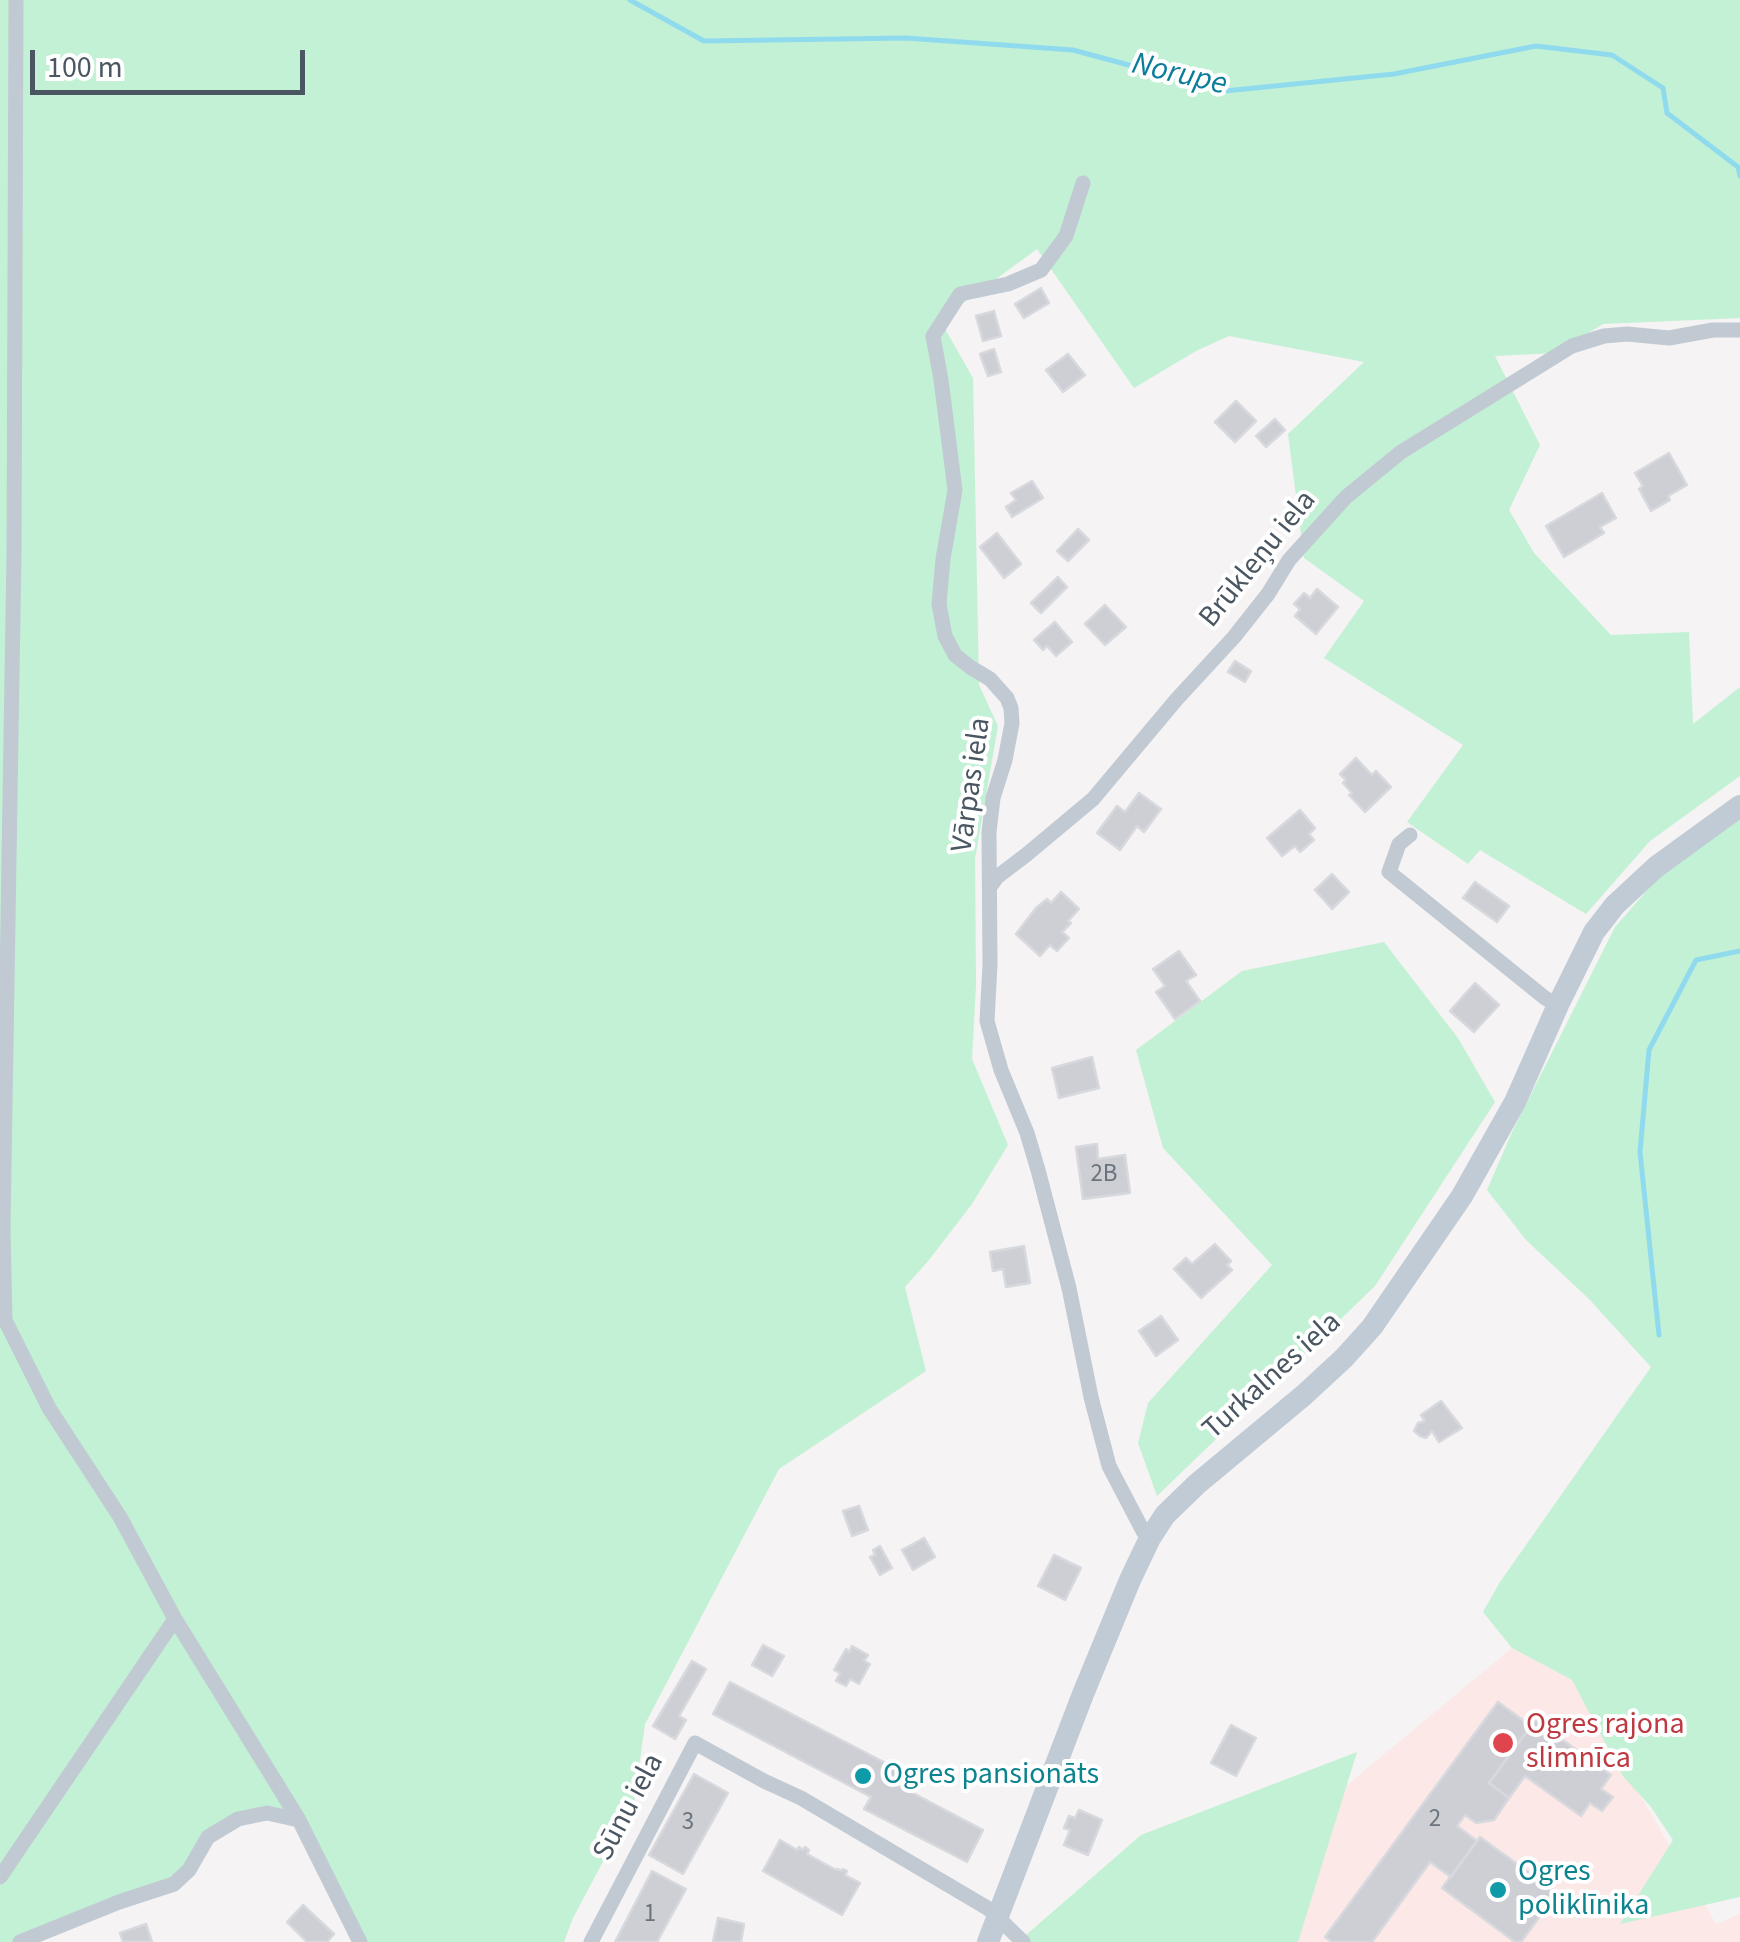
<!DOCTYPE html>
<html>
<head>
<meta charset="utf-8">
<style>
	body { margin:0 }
	#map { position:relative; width:1740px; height:1942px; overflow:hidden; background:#f5f3f3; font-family:"Source Sans 3",sans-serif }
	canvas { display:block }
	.scale { position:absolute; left:30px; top:50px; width:275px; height:45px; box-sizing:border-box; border:5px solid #4a5661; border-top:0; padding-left:12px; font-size:30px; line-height:35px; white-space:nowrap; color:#4a5661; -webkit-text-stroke:8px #fff; paint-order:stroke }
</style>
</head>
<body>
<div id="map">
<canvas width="1740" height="1942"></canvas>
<div class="scale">100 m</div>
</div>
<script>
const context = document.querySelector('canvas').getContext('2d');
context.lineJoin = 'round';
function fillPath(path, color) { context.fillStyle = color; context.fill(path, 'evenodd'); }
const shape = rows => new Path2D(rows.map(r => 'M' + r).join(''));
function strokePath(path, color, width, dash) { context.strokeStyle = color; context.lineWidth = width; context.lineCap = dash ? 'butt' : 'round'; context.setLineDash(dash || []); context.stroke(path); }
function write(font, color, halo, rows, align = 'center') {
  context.font = font + ' "Source Sans 3",sans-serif'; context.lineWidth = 8; context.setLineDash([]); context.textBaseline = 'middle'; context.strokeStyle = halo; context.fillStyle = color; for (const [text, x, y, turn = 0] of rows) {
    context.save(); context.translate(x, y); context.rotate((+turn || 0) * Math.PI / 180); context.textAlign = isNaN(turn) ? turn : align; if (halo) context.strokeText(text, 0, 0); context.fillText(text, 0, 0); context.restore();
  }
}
fillPath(shape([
	[1512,1648,1572,1680,1716,1924,1740,1914,1740,1942,1250,1942,1208,1901]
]), '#fce8e6');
fillPath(shape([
	[0,0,1740,0,1740,318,1603,324,1556,353,1495,356,1540,445,1509,510,1534,553,1611,635,1689,632,1693,724,1740,687,1740,776,1650,841,1586,914,1480,850,1468,864,1407,822,1463,745,1324,658,1364,601,1304,558,1288,434,1364,362,1229,336,1196,351,1134,388,1037,249,940,320,973,378,979,685,998,726,975,859,976,985,972,1059,1008,1145,972,1204,929,1260,905,1287,926,1371,779,1469,645,1724,634,1803,573,1918,564,1942,360,1942,292,1817,222,1827,189,1870,20,1942,0,1942],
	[1740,812,1740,1897,1620,1924,1673,1840,1651,1807,1622,1775,1572,1680,1512,1648,1483,1612,1500,1582,1651,1367,1589,1299,1526,1240,1487,1190,1512,1132,1615,927,1672,862],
	[1384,942,1458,1038,1495,1102,1375,1286,1157,1496,1138,1443,1148,1403,1272,1265,1163,1148,1136,1050,1242,971],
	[1357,1752,1298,1942,1018,1942,1141,1835]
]), '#c3f1d5');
strokePath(shape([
	[630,0,704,41,906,38,1073,50,1225,91,1394,74,1536,46,1612,55,1663,88,1667,113,1738,167,1740,176],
	[1659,1335,1640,1152,1649,1050,1696,960,1740,951]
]), '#90daee', 5);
const building = shape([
	[1041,288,1049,303,1024,318,1015,304,1041,288],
	[994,311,1001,336,983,341,976,316,994,311],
	[994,349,1001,372,988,376,980,354,994,349],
	[1068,354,1085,375,1063,392,1046,370,1068,354],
	[1236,401,1256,421,1235,442,1215,422,1236,401],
	[1275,419,1285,430,1266,447,1256,436,1275,419],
	[1669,453,1687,485,1668,496,1670,500,1651,511,1639,489,1643,486,1635,473,1669,453],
	[1032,481,1043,498,1012,517,1006,507,1016,500,1011,493,1032,481],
	[1602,493,1616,518,1600,527,1604,533,1564,557,1546,526,1602,493],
	[1078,529,1089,540,1068,561,1057,551,1078,529],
	[997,533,1021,564,1004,578,980,547,997,533],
	[1058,577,1067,587,1041,613,1031,603,1058,577],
	[1317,589,1338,607,1316,634,1295,616,1300,609,1294,604,1304,593,1310,598,1317,589],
	[1105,605,1126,627,1105,645,1085,624,1105,605],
	[1055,622,1072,642,1056,656,1047,646,1043,650,1034,640,1055,622],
	[1235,661,1251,671,1245,682,1228,672,1235,661],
	[1356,758,1372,775,1376,771,1391,787,1365,812,1349,795,1352,793,1343,783,1346,780,1340,774,1356,758],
	[1139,793,1161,809,1144,832,1137,826,1120,850,1097,833,1117,806,1125,812,1139,793],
	[1300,810,1315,828,1309,834,1314,840,1300,852,1295,846,1282,856,1267,838,1300,810],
	[1332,874,1349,892,1332,909,1315,890,1332,874],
	[1475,882,1509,906,1497,922,1463,898,1475,882],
	[1061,892,1079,909,1068,921,1071,923,1062,932,1069,938,1057,951,1050,945,1040,956,1016,934,1036,908,1047,899,1051,903,1061,892],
	[1179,951,1196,975,1186,981,1200,1001,1175,1019,1156,992,1165,986,1153,969,1179,951],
	[1475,983,1499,1005,1474,1032,1450,1011,1475,983],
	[1092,1057,1099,1088,1059,1098,1052,1068,1092,1057],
	[1097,1144,1098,1159,1125,1155,1130,1193,1083,1199,1076,1147,1097,1144],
	[1215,1244,1231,1261,1227,1265,1232,1270,1201,1298,1174,1269,1186,1258,1192,1264,1215,1244],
	[1024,1246,1030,1283,1006,1287,1003,1269,993,1271,990,1252,1024,1246],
	[1161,1316,1178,1340,1156,1356,1139,1331,1161,1316],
	[1441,1401,1462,1428,1439,1442,1432,1431,1426,1438,1420,1436,1414,1431,1418,1423,1425,1421,1421,1415,1441,1401],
	[859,1506,868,1530,852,1536,843,1511,859,1506],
	[924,1538,935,1557,913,1570,902,1550,924,1538],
	[880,1546,892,1568,880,1575,870,1557,875,1555,873,1550,880,1546],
	[1054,1555,1081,1568,1065,1600,1038,1586,1054,1555],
	[763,1645,784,1656,772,1676,752,1665,763,1645],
	[852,1646,868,1655,864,1661,870,1664,859,1684,850,1679,846,1686,836,1681,840,1673,834,1670,846,1649,849,1652,852,1646],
	[692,1661,706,1669,679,1716,686,1720,675,1739,653,1726,692,1661],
	[730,1682,899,1770,892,1782,983,1830,967,1862,864,1809,871,1797,713,1714,730,1682],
	[1498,1702,1531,1726,1489,1783,1509,1798,1494,1820,1476,1823,1465,1815,1457,1826,1477,1841,1451,1877,1430,1862,1372,1942,1332,1942,1325,1937,1498,1702],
	[1535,1720,1611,1775,1601,1789,1613,1797,1602,1811,1590,1803,1581,1816,1525,1776,1509,1798,1489,1783,1535,1720],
	[1231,1725,1256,1738,1236,1776,1211,1763,1231,1725],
	[694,1774,728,1793,683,1874,649,1855,694,1774],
	[1079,1810,1102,1820,1088,1855,1064,1845,1070,1830,1064,1828,1069,1816,1075,1818,1079,1810],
	[1480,1837,1557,1893,1521,1942,1515,1942,1442,1888,1480,1837],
	[780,1840,797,1850,799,1847,803,1850,805,1847,809,1850,807,1854,836,1870,837,1869,842,1871,843,1869,847,1871,845,1875,860,1883,842,1915,763,1871,780,1840],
	[652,1871,686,1889,657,1942,615,1942,652,1871],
	[303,1905,334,1934,327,1942,307,1942,287,1922,303,1905],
	[718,1918,744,1924,741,1942,713,1942,718,1918],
	[146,1924,152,1942,123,1942,120,1933,146,1924]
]);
fillPath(building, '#cdcfd5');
strokePath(building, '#d7d9de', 2.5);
strokePath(shape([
	[16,0,14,553,3,1228,5,1320,49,1408,120,1517,175,1619,299,1820,360,1942],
	[1083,183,1066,236,1041,270,1008,284,960,294,933,336,941,380,955,490,943,559,939,604,945,636,955,655,970,667,990,679,1007,698,1011,708,1012,723,1005,760,993,798,989,832,990,965,987,1021,1001,1070,1027,1133,1038,1170,1069,1288,1091,1397,1109,1466,1143,1531,1150,1538],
	[1410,835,1399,844,1389,872,1545,998,1558,1005],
	[990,887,997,877,1026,855,1093,799,1176,700,1234,637,1268,594,1289,560,1346,497,1401,452,1572,346,1604,336,1627,334,1669,338,1713,330,1740,330],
	[0,1877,175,1619],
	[20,1942,119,1902,174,1884,189,1870,208,1837,238,1819,267,1813,299,1820],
	[591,1942,695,1743,764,1781,801,1798,989,1909,1023,1942]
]), '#c1cad2', 15);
strokePath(shape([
	[988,1942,1083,1694,1130,1580,1150,1538,1165,1515,1197,1484,1304,1395,1344,1358,1372,1327,1462,1196,1515,1102,1558,1005,1594,932,1615,905,1656,867,1740,806]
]), '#c1cbd6', 22);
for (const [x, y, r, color] of [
	[1503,1743,12,"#e0444e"],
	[863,1776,10,"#0f9aa8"],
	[1498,1890,10,"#0f9aa8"]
]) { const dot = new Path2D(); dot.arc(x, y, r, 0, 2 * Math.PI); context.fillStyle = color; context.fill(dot); strokePath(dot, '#fff', 4); }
write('25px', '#6b747e', null, [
	["2B",1104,1176],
	["2",1435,1821],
	["3",688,1824],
	["1",650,1916]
]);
write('30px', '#4a5661', '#fff', [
	["Brūkleņu iela",1259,560,-51],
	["Vārpas iela",973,785,-82],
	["Turkalnes iela",1273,1377,-42],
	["Sūnu iela",630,1808,-62]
]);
write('30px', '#be3a42', '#fff', [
	["Ogres rajona",1526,1726],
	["slimnīca",1526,1760]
], 'left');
write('30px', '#0d838f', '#fff', [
	["Ogres pansionāts",883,1776],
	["Ogres",1518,1873],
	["poliklīnika",1518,1907]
], 'left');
write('italic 32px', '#0c7c9b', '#fff', [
	["Norupe",1179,76,13]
]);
</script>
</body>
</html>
